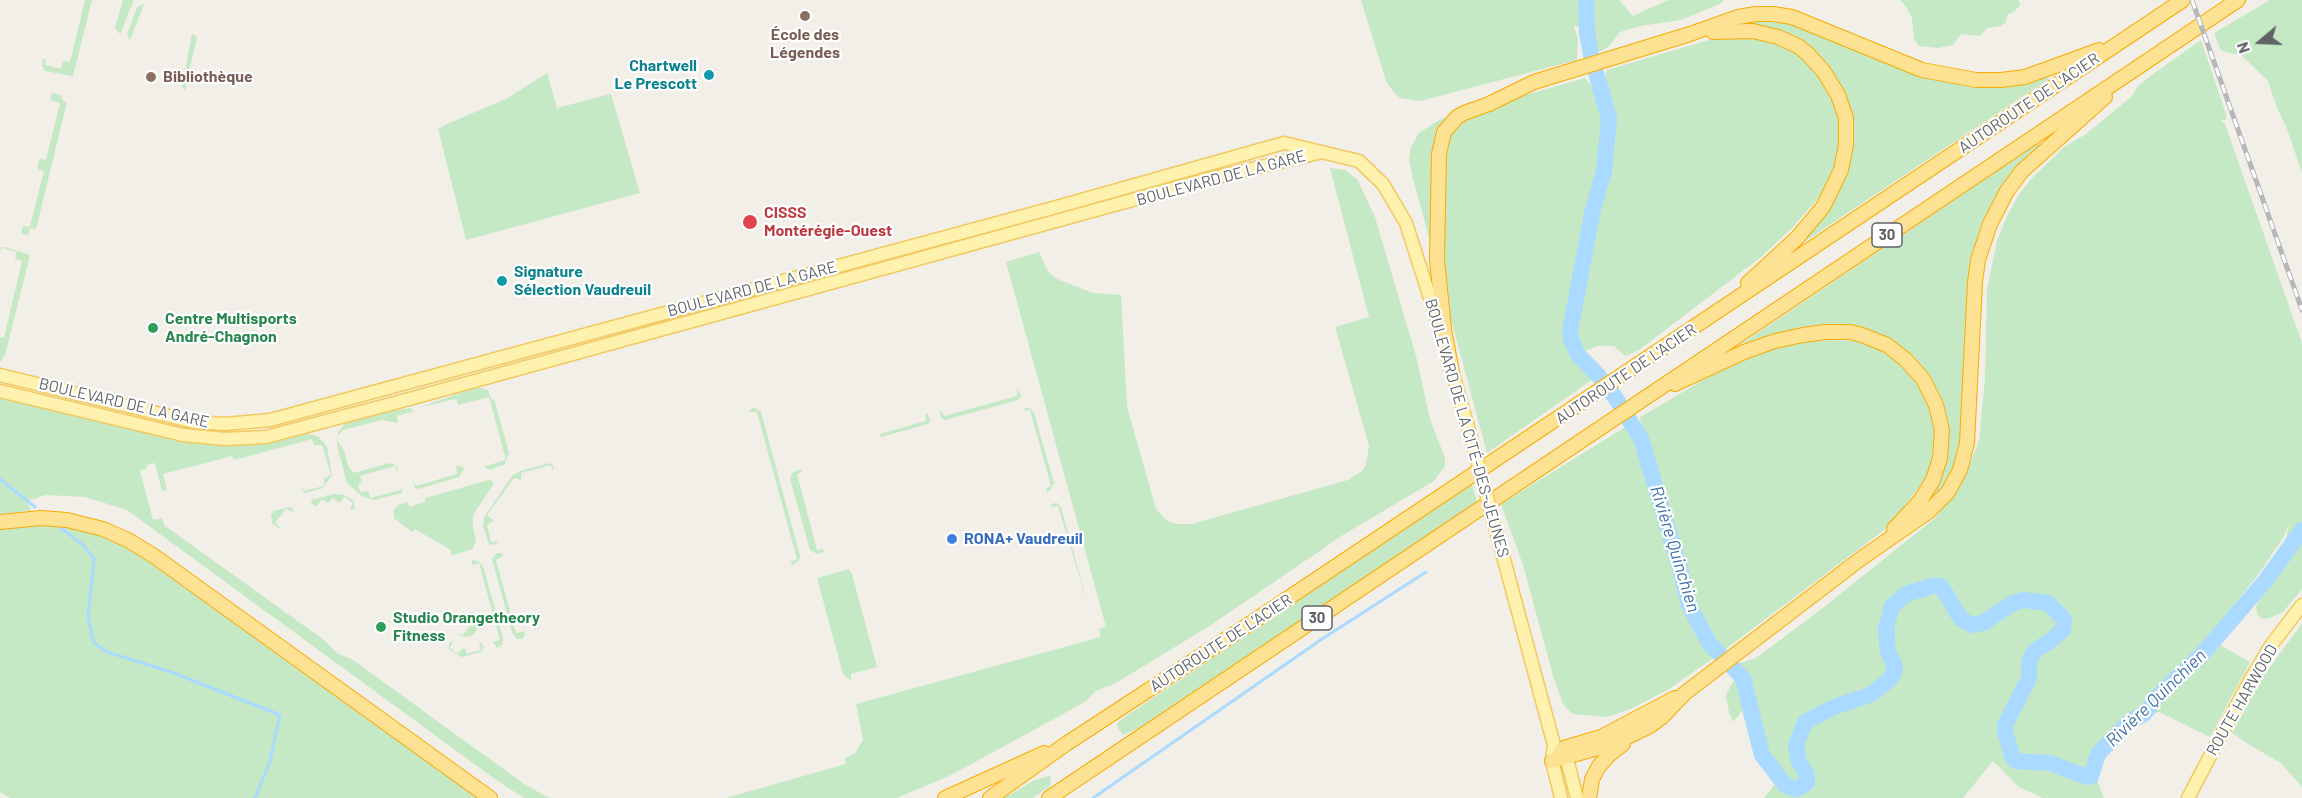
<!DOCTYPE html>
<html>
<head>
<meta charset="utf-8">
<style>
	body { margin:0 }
	#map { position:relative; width:2302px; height:798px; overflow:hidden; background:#f1efe8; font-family:Barlow,sans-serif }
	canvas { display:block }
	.north { position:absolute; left:2230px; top:12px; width:60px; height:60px; -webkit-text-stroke:4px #fff; paint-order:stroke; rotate:251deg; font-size:16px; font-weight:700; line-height:24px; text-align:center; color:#5f6368 }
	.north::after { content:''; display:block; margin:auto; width:21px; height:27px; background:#5f6368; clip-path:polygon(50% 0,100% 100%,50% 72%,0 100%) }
</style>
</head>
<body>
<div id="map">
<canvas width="2302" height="798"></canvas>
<div class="north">N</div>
</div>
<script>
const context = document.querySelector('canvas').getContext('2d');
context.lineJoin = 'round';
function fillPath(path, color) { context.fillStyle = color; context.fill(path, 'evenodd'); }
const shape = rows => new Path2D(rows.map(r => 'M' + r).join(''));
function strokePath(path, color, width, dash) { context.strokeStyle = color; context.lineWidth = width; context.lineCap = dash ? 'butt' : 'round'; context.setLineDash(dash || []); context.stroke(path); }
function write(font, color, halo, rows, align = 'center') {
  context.font = font + ' Barlow,sans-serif'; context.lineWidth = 4.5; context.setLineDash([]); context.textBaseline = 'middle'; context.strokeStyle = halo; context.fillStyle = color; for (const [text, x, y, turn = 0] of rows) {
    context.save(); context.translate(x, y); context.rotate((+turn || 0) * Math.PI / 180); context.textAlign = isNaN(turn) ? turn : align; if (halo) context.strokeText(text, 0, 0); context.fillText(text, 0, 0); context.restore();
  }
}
fillPath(shape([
	[85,0,92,0,73,76,45,71,42,66,43,59,46,59,45,65,61,69,63,61,70,62],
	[123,0,134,0,120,34,115,28],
	[1361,0,1619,0,1633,16,1668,0,1724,0,1720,4,1681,20,1640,26,1620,32,1609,46,1602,51,1593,51,1589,44,1591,29,1573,26,1578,37,1577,60,1420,101,1400,98,1393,91,1386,81],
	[1900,0,2019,0,2020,5,2014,12,2007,15,2006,22,2001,26,1987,28,1980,36,1961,34,1953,45,1938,48,1919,46,1914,39,1912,18,1907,8],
	[2270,0,2302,0,2302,173,2286,126,2277,108,2268,81,2241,55,2221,51,2214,33],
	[144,4,130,40,127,35,137,7],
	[1783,19,1921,75,1944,81,1983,86,2046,76,2049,79,1801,244,1799,242,1829,206,1847,171,1852,153,1853,124,1843,91,1833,73,1815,52,1746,25,1746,22],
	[192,34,197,37,185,90,182,88],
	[1752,36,1772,40,1800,55,1816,70,1831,92,1839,111,1841,135,1838,156,1823,193,1791,229,1761,257,1639,350,1625,356,1614,346,1597,346,1575,356,1596,377,1487,453,1412,175,1409,158,1411,147,1419,133,1441,119,1585,78,1593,88,1603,107,1613,104,1603,85,1607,70,1709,40],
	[2201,40,2226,114,2226,120,2220,120,2225,124,2302,343,2302,589,2283,612,2270,618,2262,619,2257,613,2256,606,2280,563,2289,525,2283,538,2260,572,2218,625,2206,637,2250,662,2210,737,2159,712,2150,715,2129,728,2096,769,2095,775,2104,798,2043,798,2019,787,1993,761,1963,798,1764,798,1776,783,1754,755,1742,711,1733,722,1729,713,1726,695,1733,681,1747,676,1737,664,1756,658,1819,611,1935,518,1960,487,1979,441,1985,379,1987,290,1997,241,2006,218,2018,196,2030,180,2064,147,2086,134,2131,97,2138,86,2149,77],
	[547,73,557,108,611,94,640,193,466,240,438,129,447,124,506,99],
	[52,93,60,95,64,102,67,102,36,229,30,228,28,235,21,233,23,226,30,227,44,171,38,169,38,162,41,159,46,160,60,103,50,100],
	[2039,143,2041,145,1995,201,1977,238,1970,270,1966,302,1960,454,1948,483,1927,506,1925,503,1946,458,1948,424,1940,395,1922,366,1911,354,1882,335,1867,329,1838,325,1806,327,1790,330,1745,346,1743,343],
	[1330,168,1345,170,1357,179,1375,217,1416,356,1430,419,1445,458,1445,466,1434,481,1343,535,1211,625,1116,683,1096,691,1085,702,953,774,897,798,726,798,846,764,845,758,855,753,863,740,856,704,1101,637,1099,629,1106,627,1006,262,1039,252,1048,272,1057,279,1093,293,1121,295,1127,407,1156,509,1166,520,1176,524,1192,524,1348,480,1361,472,1366,465,1369,446,1335,327,1369,317],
	[5,247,30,255,5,355,0,362,0,337,4,338,22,261,15,259,17,252,1,248,0,253,0,248],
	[1826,340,1861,341,1878,348,1903,365,1912,375,1927,397,1936,428,1932,462,1923,482,1888,527,1723,651,1710,639,1702,613,1694,622,1716,656,1669,689,1633,708,1607,717,1572,714,1563,704,1554,679,1523,565,1501,504,1627,426,1635,438,1645,467,1659,471,1639,418,1703,380,1748,358,1789,344],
	[478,387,488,390,492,400,494,399,509,453,505,464,490,470,485,468,486,466,506,460,489,397,458,405,456,399,420,407],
	[1017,388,1021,395,1018,400,945,420,941,418,940,409,944,416,1017,396],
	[0,398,193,443,247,444,306,433,319,437,327,447,332,475,323,488,305,493,302,491,301,485,304,491,324,486,324,478,331,475,322,445,314,445,312,439,234,460,232,456,163,474,167,490,162,491,155,463,147,465,147,468,140,471,153,520,162,518,165,526,324,640,337,653,353,660,524,784,549,798,524,798,499,782,127,510,85,497,46,495,26,501,31,510,0,515],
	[753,407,761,412,800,556,799,560,793,565,790,562,797,559,757,412,749,412],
	[410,408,414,411,397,416,398,423,382,420,343,430,338,435,338,441,344,451,348,466,354,473,389,463,393,464,398,468,398,473,395,466,360,476,362,482,358,485,360,492,368,491,370,498,401,490,402,485,402,493,374,500,363,497,347,483,337,445,338,432,347,421,372,415],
	[1024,408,1030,408,1034,413,1054,483,1051,489,1047,492,1046,488,1051,486,1030,410,1025,411],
	[925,414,928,414,930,421,928,424,881,437,880,434,926,421],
	[550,463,553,465,554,471,550,465,521,473,521,480,514,478,487,515,494,521,487,525,491,542,499,541,494,545,489,544,483,526,484,517,512,476,520,471],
	[456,466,461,466,464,469,459,477,418,489,414,487,413,480,416,486,457,474],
	[801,469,802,472,797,474,817,550,823,549,824,552,817,554,810,550,790,479,793,472],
	[489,480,493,481,493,485,473,515,473,527,476,540,473,548,470,550,451,556,451,550,415,529,412,532,394,518,394,510,398,505,408,502,409,507,425,502,425,498],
	[1472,485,1477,502,1137,729,1123,735,1118,729,1117,724,1118,722,1138,708],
	[334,494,344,495,353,500,355,506,354,510,350,509,353,503,345,497,339,503,333,498,328,503,322,499,316,507,311,503,312,500],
	[1057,503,1061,507,1089,609,1058,506,1052,507,1051,504],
	[289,507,293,508,293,512,286,509,275,523,280,527,279,528,272,523,271,515,274,511],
	[29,524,63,525,101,535,128,547,479,798,10,798,0,792,0,528],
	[497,553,501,553,503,556,496,560,516,633,524,631,525,636,522,639,517,639,512,632,492,559],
	[472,560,478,561,483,566,503,638,502,645,497,648,493,642,500,640,479,563,472,565],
	[849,569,852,574,877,667,851,674,851,681,843,674,817,578],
	[472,611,475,613,479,627,472,636,463,637,457,633,463,635,476,618,470,613],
	[2302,623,2302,787,2281,763,2248,744,2232,733,2258,684],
	[453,641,450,648,458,654,464,647,467,654,481,650,479,644,481,642,484,647,481,652,461,657,449,649,449,643],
	[1051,775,1050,786,1033,798,1004,798,1033,781]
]), '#c5e8c5');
strokePath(shape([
	[0,479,35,507],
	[61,528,83,545,94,559,88,617,94,643,107,652,174,673,280,715,270,761,255,798],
	[1093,798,1322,639,1426,572]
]), '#aadaff', 3);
strokePath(shape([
	[1586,0,1587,33,1591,55,1609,118,1604,171,1593,209,1570,331,1571,339,1578,355,1597,374,1615,397,1641,439,1679,565,1689,605,1709,643,1743,678,1762,755,1786,786,1797,789,1807,783,1807,774,1799,762,1796,745,1805,722,1834,707,1872,694,1889,680,1894,673,1895,666,1888,652,1887,642,1886,628,1892,606,1906,594,1936,585,1941,586,1961,619,1972,625,1983,623,2013,603,2024,600,2048,603,2064,619,2063,630,2050,641,2036,650,2032,655,2029,663,2029,678,2008,719,2005,726,2006,735,2012,756,2016,761,2050,763,2087,777,2091,776,2098,754,2128,723,2145,713,2158,696,2204,652,2266,580,2302,530]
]), '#aadaff', 16);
const major = shape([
	[1450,363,1474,449],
	[0,375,194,422,225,424,270,420,1060,206,1284,143,1359,161,1383,184,1406,223,1440,329],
	[0,391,183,435,225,439,266,437,402,401,1205,180,1318,153],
	[1496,530,1554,745,1552,761,1561,798],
	[1564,748,1577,798],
	[2188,798,2249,682,2272,644,2302,605]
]);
const highway = shape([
	[1713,32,1753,31,1778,37,1798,46,1808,54,1824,72,1838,95,1846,118,1846,145,1841,170,1823,207,1797,238,1748,283],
	[1452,372,1444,329,1437,260,1439,154,1444,132,1457,117,1464,113,1489,104,1534,82,1690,34,1738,17,1756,14,1773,14,1792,17,1922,70,1976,80,2001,80,2025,77,2099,50],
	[1675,384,1744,352,1775,341,1803,335,1825,332,1850,332,1862,335,1887,345,1906,360,1923,379,1936,405,1942,430,1940,458,1933,480,1920,501,1894,529],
	[0,522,41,518,67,520,103,529,128,540,154,556,490,798],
	[1560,752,1564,748,1601,737,1675,698],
	[1552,761,1615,743,1650,726,1662,717,1685,693,1859,560,1928,512,1948,492,1960,470,1967,443,1975,282,1978,260,1990,224,2007,191,2022,171,2105,97],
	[945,798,1044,753],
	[990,798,1066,744,1254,621,2183,0],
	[1049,798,2238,0],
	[1589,798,1592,779,1599,766,1609,755,1623,744]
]);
strokePath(major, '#f2c960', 15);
strokePath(highway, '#f9ab00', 16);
strokePath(major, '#fff2af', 12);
strokePath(highway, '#fde293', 14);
const rail = shape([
	[2192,0,2302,310]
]);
strokePath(rail, '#b6b7b8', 5);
strokePath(rail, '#fff', 3, [9]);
const majorBridge = shape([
	[1474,449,1496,530]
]);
strokePath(majorBridge, '#f2c960', 15, []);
strokePath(majorBridge, '#fff2af', 12);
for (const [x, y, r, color] of [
	[805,16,6,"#8d6e63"],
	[709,75,6,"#0f9aa8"],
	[151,77,6,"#8d6e63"],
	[750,222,8,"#e0444e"],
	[502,281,6,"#0f9aa8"],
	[153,328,6,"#2e9e5b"],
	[952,539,6,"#3f7fe0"],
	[381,627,6,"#2e9e5b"]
]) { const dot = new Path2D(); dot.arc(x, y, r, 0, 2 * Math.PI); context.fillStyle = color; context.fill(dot); strokePath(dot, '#fff', 2); }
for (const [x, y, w] of [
	[1887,235,30],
	[1317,618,30]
]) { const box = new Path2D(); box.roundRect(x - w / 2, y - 12, w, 24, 4.5); context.fillStyle = '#fff'; context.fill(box); strokePath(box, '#5f6368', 1.5); }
write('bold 15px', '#5f6368', null, [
	["30",1887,235],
	["30",1317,618]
]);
write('bold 16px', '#785e54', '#fff', [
	["École des",805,35],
	["Légendes",805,53],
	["Bibliothèque",163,77,"left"]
]);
write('bold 16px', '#0d838f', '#fff', [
	["Chartwell",697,66],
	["Le Prescott",697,84],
	["Signature",514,272,"left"],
	["Sélection Vaudreuil",514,290,"left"]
], 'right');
write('16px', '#5f6368', '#fff', [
	["AUTOROUTE DE L'ACIER",2029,103,-34],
	["BOULEVARD DE LA GARE",1221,178,-15],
	["BOULEVARD DE LA GARE",752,289,-15],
	["AUTOROUTE DE L'ACIER",1626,374,-34],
	["BOULEVARD DE LA GARE",124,403,13],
	["BOULEVARD DE LA CITÉ-DES-JEUNES",1467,428,74],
	["AUTOROUTE DE L'ACIER",1221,643,-33],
	["ROUTE HARWOOD",2242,700,-60]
]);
write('bold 16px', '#be3a42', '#fff', [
	["CISSS",764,213],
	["Montérégie-Ouest",764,231]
], 'left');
write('bold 16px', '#27864d', '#fff', [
	["Centre Multisports",165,319],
	["André-Chagnon",165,337],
	["Studio Orangetheory",393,618],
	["Fitness",393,636]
], 'left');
write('bold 16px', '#366cbe', '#fff', [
	["RONA+ Vaudreuil",964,539]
], 'left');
write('italic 18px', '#4174aa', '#fff', [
	["Rivière Quinchien",1675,549,73],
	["Rivière Quinchien",2156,698,-44]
]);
</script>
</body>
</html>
